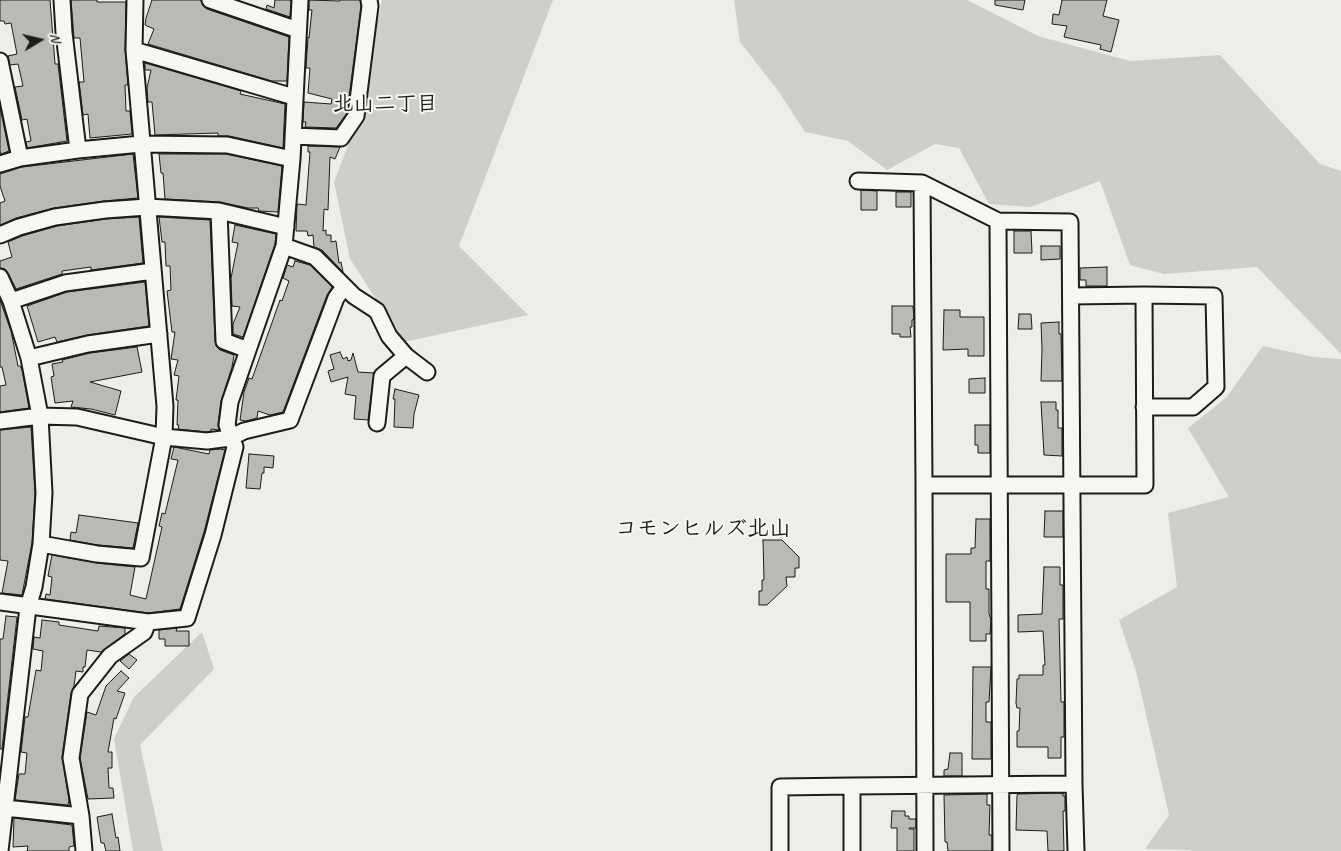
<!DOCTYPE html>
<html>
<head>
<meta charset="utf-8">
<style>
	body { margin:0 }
	#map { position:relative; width:1341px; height:851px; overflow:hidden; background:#edede9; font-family:Caveat,sans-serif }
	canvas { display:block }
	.north { position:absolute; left:15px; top:15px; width:50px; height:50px; -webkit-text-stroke:4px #f6f6f2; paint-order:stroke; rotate:81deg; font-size:14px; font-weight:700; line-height:20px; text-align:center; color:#1c1c1c }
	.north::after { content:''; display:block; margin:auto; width:18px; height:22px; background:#1c1c1c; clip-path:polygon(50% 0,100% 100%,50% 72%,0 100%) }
</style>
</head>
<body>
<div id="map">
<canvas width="1341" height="851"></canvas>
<div class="north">N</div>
</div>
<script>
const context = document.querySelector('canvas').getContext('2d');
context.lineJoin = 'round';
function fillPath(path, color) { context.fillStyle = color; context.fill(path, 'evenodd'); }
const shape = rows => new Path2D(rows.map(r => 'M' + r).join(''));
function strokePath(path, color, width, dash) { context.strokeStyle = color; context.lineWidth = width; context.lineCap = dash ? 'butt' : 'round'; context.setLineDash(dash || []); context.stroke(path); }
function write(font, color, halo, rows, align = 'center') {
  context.font = font + ' Caveat,"Klee One",sans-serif'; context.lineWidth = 4; context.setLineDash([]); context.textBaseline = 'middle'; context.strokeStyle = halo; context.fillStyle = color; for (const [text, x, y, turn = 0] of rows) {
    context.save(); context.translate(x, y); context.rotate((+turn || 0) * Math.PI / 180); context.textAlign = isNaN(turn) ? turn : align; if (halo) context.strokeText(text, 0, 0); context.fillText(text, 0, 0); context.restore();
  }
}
fillPath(shape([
	[382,0,553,0,459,246,528,315,404,342,350,259,334,182,357,122],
	[734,0,967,0,1038,36,1130,61,1220,55,1320,164,1341,171,1341,354,1257,267,1164,274,1130,265,1100,181,1030,207,989,204,959,148,935,144,887,170,848,141,805,132,779,92,740,42],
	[1263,346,1314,357,1341,359,1341,851,1192,851,1190,850,1145,849,1169,815,1136,671,1119,620,1177,587,1168,513,1229,497,1188,428,1226,398],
	[202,632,214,669,140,745,163,851,133,851,114,739,134,697]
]), '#cececb');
const building = shape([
	[0,0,50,0,55,64,58,64,67,141,27,148,26,142,31,141,27,119,22,120,15,87,23,86,18,64,10,65,8,56,17,54,11,23,5,24,4,21,0,21,0,0],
	[71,0,97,0,97,2,126,2,125,50,128,85,125,85,126,111,130,111,132,134,90,138,88,114,83,115,79,82,84,82,80,38,74,38,71,0],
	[152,0,201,0,203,6,207,9,289,37,287,81,272,81,148,44,154,29,145,25,146,18,152,0],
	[275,0,291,0,290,17,266,9,267,5,274,8,275,0],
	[309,0,340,1,340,0,360,0,361,6,347,113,336,128,305,127,306,122,303,122,304,102,331,104,332,99,308,93,310,68,306,68,308,37,309,38,312,10,309,10,309,0],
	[995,0,1025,0,1023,10,995,5,995,0],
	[1062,0,1107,0,1103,16,1119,20,1111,52,1100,49,1101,45,1064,37,1067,26,1052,24,1053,14,1059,15,1062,0],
	[145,63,241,91,240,94,285,104,283,148,229,136,218,136,218,133,155,135,152,102,148,102,147,88,151,70,145,70,145,63],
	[0,107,9,151,1,154,0,151,0,107],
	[308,146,340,147,335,159,330,157,328,210,324,209,323,231,326,230,326,235,331,235,331,242,336,241,339,263,341,262,343,272,322,250,314,247,313,235,308,236,307,231,296,231,297,204,306,205,310,152,308,152,308,146],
	[133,154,138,198,104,201,54,208,16,218,0,225,0,203,5,201,0,186,0,174,22,167,133,154],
	[159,154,226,154,282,166,278,212,259,211,258,208,248,208,220,202,165,199,163,173,161,173,159,154],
	[861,190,877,191,877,210,861,210,861,190],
	[896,192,911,192,911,207,896,207,896,192],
	[139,217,143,263,91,270,91,267,62,271,62,274,16,289,8,273,5,269,0,268,0,261,12,257,8,242,22,236,57,226,106,219,139,217],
	[159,217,210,220,215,341,216,346,220,350,234,355,232,367,221,401,218,424,219,430,211,429,211,431,207,432,178,429,179,425,177,425,178,400,176,400,179,376,174,375,178,360,171,359,175,332,172,332,167,291,171,290,170,266,166,266,165,242,162,242,159,217],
	[235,225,276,234,275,244,243,337,233,334,233,324,240,307,232,306,231,278,238,243,232,242,235,225],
	[1014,231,1031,231,1032,253,1014,253,1014,231],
	[1041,246,1060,246,1060,259,1041,260,1041,246],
	[295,261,310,265,332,287,327,295,283,412,270,415,258,411,257,418,246,421,240,420,244,392,249,378,252,379,280,300,282,301,289,281,283,278,287,265,293,267,295,261],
	[1107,267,1107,286,1086,286,1086,280,1080,280,1080,268,1107,267],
	[145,282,149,326,87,335,57,342,55,337,38,342,27,306,67,292,145,282],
	[0,300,11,331,18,366,20,366,22,370,29,408,0,412,0,386,6,385,2,367,0,367,0,300],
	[892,306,913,306,914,319,912,320,912,327,910,327,911,337,900,337,900,334,892,334,892,306],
	[944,310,960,310,960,317,984,317,984,356,968,356,968,349,943,350,944,310],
	[1019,314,1031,314,1032,329,1018,329,1019,314],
	[1059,322,1059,334,1061,334,1062,381,1041,381,1042,349,1041,323,1059,322],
	[137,347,142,372,90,382,121,391,115,415,91,409,71,407,73,401,55,403,51,377,54,376,52,364,63,362,62,360,90,353,137,347],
	[340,352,343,359,347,357,348,361,351,360,353,353,358,372,374,373,368,420,354,419,356,396,345,394,348,377,331,382,328,371,334,369,330,355,340,352],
	[985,378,985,393,969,393,969,379,985,378],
	[395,389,419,395,414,414,413,428,394,427,395,399,393,399,395,389],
	[1041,402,1056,402,1056,410,1058,410,1058,428,1062,428,1062,456,1044,455,1041,402],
	[975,425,990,425,990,453,978,453,978,445,975,445,975,425],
	[31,427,35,493,32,543,22,595,2,593,8,561,0,560,0,430,31,427],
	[174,447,209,454,210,450,220,449,225,450,204,532,180,609,148,613,45,599,46,594,50,595,52,577,48,576,52,555,96,563,135,567,130,595,146,599,162,527,159,526,162,513,165,514,178,460,171,459,174,447],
	[249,454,274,456,273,468,264,467,264,473,262,473,260,489,246,488,249,454],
	[1045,511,1063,511,1063,537,1044,537,1045,511],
	[79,515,138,523,133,548,98,545,70,540,71,532,76,533,79,515],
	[976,519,990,519,990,561,986,561,986,589,989,589,989,614,991,620,990,634,986,634,986,641,970,641,970,602,946,602,946,554,971,554,971,548,975,548,976,519],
	[763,540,782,540,799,557,799,568,795,568,795,577,786,577,787,586,767,605,759,605,759,591,762,591,762,580,764,580,763,540],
	[1044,567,1060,567,1060,585,1063,585,1063,619,1059,619,1061,702,1064,702,1064,737,1061,737,1061,758,1048,758,1048,747,1017,747,1017,731,1019,731,1020,708,1017,708,1016,703,1017,679,1019,679,1019,675,1043,675,1043,665,1045,665,1043,631,1018,632,1018,615,1042,614,1044,567],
	[6,616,17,617,2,749,0,749,0,639,3,639,6,616],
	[42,620,59,622,59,625,98,631,99,626,125,628,125,634,101,652,87,650,85,667,83,667,83,672,76,671,74,686,71,693,62,757,69,800,68,805,15,800,19,774,25,774,27,753,21,752,25,717,28,717,36,670,41,671,43,651,33,649,34,637,40,638,42,620],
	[177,628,176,631,189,631,189,646,165,646,165,639,159,639,159,630,177,628],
	[129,654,137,660,129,669,120,661,129,654],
	[973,667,991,667,989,702,986,702,986,722,991,722,991,759,972,759,973,667],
	[121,671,129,678,117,691,125,693,116,719,114,718,108,752,112,752,112,768,108,768,109,788,113,788,114,798,88,799,80,758,87,712,96,715,106,686,121,671],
	[950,753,962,753,962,776,944,776,944,770,948,769,950,753],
	[1063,793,1063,796,1065,796,1065,811,1063,811,1064,851,1048,851,1047,831,1016,830,1017,795,1018,794,1063,793],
	[987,794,987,805,990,805,989,835,992,835,992,851,948,851,947,842,945,842,944,795,987,794],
	[892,811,905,811,905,816,909,816,909,819,916,819,916,828,909,828,909,829,914,829,914,851,897,851,897,828,891,828,892,811],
	[112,814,116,838,118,837,120,851,106,851,104,843,101,843,97,817,112,814],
	[14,818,72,825,74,846,69,847,69,851,27,851,28,846,13,847,14,818]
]);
fillPath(building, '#b9b9b6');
strokePath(building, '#1c1c1c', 1);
const minor = shape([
	[62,0,64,33,78,150],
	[210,0,298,30],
	[134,50,294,97],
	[0,61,20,158],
	[293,136,341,138,356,116,370,6,369,0],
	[0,164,20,158,78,150,141,144,227,145,292,159],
	[858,181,922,183],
	[219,211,224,341,248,350],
	[998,221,922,183,924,485,1145,485,1144,295,1071,296],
	[0,235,19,227,55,217,105,210,147,207,219,211,286,227],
	[284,246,315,257,354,296,377,311,389,336,406,356,427,372],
	[0,277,11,301,29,358,40,416,44,493,41,544,34,587,28,607,0,851],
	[1144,295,1214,296,1216,387,1193,407,1144,407],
	[11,301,65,283,153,271],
	[29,358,88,344,159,334],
	[0,421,40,416,77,417,164,437,207,441,230,438,244,431,290,420,336,298,344,287],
	[377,423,382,376,406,356],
	[924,485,925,851],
	[41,544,97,554,141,558,164,437,165,406,134,50,135,0],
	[0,602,148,622,187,618,213,535,235,447,227,425,230,402,284,246,292,159,300,0],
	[852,786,1074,784,1076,851],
	[5,808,81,816],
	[84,851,81,816,71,758,80,694,110,656,144,632,148,622],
	[780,851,780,787,852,786,852,851],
	[1001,851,998,221,1070,222,1074,784]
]);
strokePath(minor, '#1c1c1c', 19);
strokePath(minor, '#f6f6f2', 15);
write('bold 21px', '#1c1c1c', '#f6f6f2', [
	["北山二丁目",385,104]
]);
write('bold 22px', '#1c1c1c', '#f6f6f2', [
	["コモンヒルズ北山",703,529]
]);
</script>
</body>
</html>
